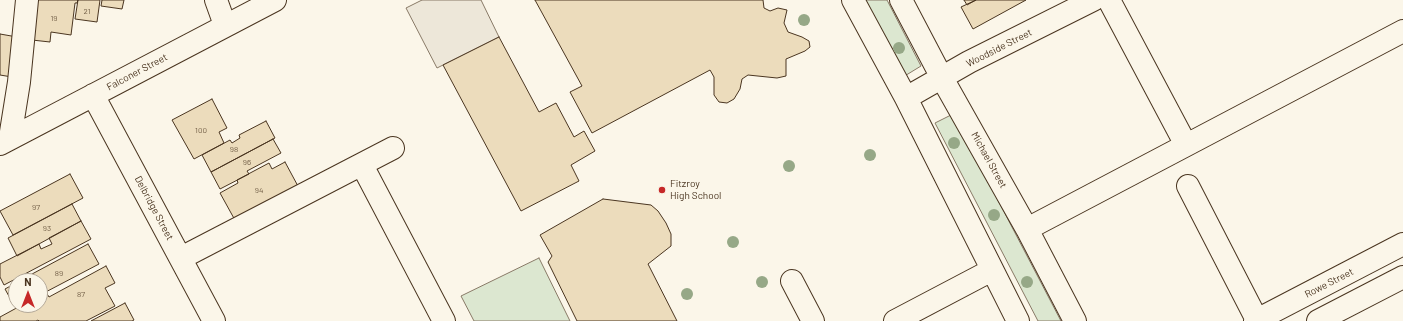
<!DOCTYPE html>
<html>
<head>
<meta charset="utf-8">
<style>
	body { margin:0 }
	#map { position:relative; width:1403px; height:321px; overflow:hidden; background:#fbf6e9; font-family:Barlow,sans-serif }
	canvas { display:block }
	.north { position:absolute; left:8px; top:273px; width:40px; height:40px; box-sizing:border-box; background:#fbf6e9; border:1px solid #b4a999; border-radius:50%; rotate:0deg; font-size:11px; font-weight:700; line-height:16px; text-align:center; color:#4a3520 }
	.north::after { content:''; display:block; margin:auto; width:14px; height:18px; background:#c62828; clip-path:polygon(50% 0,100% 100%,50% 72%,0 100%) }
</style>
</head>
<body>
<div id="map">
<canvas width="1403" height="321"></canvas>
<div class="north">N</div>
</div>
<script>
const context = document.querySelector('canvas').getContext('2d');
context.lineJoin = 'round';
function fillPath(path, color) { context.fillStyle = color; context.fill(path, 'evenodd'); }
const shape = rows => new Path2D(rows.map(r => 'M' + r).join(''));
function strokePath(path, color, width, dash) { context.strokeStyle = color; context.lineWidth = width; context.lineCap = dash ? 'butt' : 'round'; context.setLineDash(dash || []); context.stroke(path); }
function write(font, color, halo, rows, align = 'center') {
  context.font = font + ' Barlow,sans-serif'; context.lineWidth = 3; context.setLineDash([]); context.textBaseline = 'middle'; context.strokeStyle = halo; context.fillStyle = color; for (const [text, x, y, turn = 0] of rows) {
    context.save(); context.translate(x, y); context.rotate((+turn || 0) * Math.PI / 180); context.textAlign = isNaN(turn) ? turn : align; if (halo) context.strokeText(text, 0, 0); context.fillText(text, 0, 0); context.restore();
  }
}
const green = shape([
	[862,0,887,0,921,66,903,77,862,0],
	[953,114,1061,321,1038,321,935,123,953,114],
	[539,258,570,321,474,321,461,296,539,258]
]);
fillPath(green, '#dce7d0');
strokePath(green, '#887966', 1);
const parking = shape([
	[422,0,481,0,499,37,437,68,406,8,422,0]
]);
fillPath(parking, '#ede7d9');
strokePath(parking, '#887966', 1);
const building = shape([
	[37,0,78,0,77,3,75,3,71,35,51,32,50,42,32,40,37,0],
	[78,0,100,0,97,22,75,19,78,0],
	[102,0,124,0,122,9,101,6,102,0],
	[535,0,763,0,764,8,770,11,778,8,787,10,784,23,788,32,802,37,809,41,810,47,805,51,786,59,786,76,777,78,748,75,742,79,740,89,734,99,727,103,719,102,714,95,714,77,710,70,592,133,570,92,582,86,535,0],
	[964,0,976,0,967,5,964,0],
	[976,0,1026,0,973,29,961,7,976,0],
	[0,34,17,37,12,77,0,75,0,34],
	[499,37,539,112,556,103,574,137,584,131,595,151,571,165,579,181,521,211,443,65,499,37],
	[212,99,227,128,219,132,224,143,194,159,172,120,212,99],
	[266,121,275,138,211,172,202,155,230,140,232,143,240,138,239,135,266,121],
	[273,139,281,153,247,171,249,174,220,189,211,172,273,139],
	[285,162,299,188,236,222,220,193,238,183,237,180,269,163,272,169,285,162],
	[70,174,83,198,13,235,0,211,70,174],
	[603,199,651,205,658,211,666,223,671,234,671,246,648,264,677,321,577,321,548,262,552,256,540,235,603,199],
	[72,204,81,221,17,256,8,238,72,204],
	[81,221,91,239,4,285,0,277,0,264,39,244,41,249,52,244,49,238,81,221],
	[88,244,99,264,40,295,40,281,19,281,88,244],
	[106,266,115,283,105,288,115,306,86,321,39,321,38,320,36,321,0,321,0,317,22,305,40,305,40,295,46,292,49,297,106,266],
	[16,283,16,297,11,300,5,289,16,283],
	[125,303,134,320,132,321,91,321,125,303]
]);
fillPath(building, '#ecdcbc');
strokePath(building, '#4a3520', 1);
const minor = shape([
	[216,0,225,25],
	[853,0,906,98,1018,321],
	[901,0,942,78,1027,229,1075,321],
	[1109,0,1186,145],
	[93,95,214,321],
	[906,98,969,62,1093,0],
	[10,138,19,82,27,0],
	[0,144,275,0],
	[362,165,444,321],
	[1188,186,1257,320],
	[1027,229,1403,31],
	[181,258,393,148],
	[792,281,813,321],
	[895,321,992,270],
	[1255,321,1403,244],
	[1318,321,1403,277]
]);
strokePath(minor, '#4a3520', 24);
strokePath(minor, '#fbf6e9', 22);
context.fillStyle = '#96a887';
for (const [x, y] of [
	[804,20],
	[899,48],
	[954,143],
	[870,155],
	[789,166],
	[994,215],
	[733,242],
	[762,282],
	[1027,282],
	[687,294]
]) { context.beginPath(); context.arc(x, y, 6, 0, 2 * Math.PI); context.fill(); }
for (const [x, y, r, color] of [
	[662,190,4,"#c62828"]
]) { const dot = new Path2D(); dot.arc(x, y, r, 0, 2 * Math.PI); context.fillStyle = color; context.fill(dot); strokePath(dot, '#fbf6e9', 1.5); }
write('8px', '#725f47', null, [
	["21",87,11],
	["19",54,18],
	["100",201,130],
	["98",234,149],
	["96",247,162],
	["94",259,190],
	["97",36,207],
	["93",47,228],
	["89",59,273],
	["87",81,294]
]);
write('10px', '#4a3520', '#fbf6e9', [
	["Woodside Street",999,48,-27],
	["Falconer Street",137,72,-28],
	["Michael Street",989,160,61],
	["Delbridge Street",154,208,62],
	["Rowe Street",1329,283,-27]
]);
write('10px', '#4a3520', '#fbf6e9', [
	["Fitzroy",670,184],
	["High School",670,196]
], 'left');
</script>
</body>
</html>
